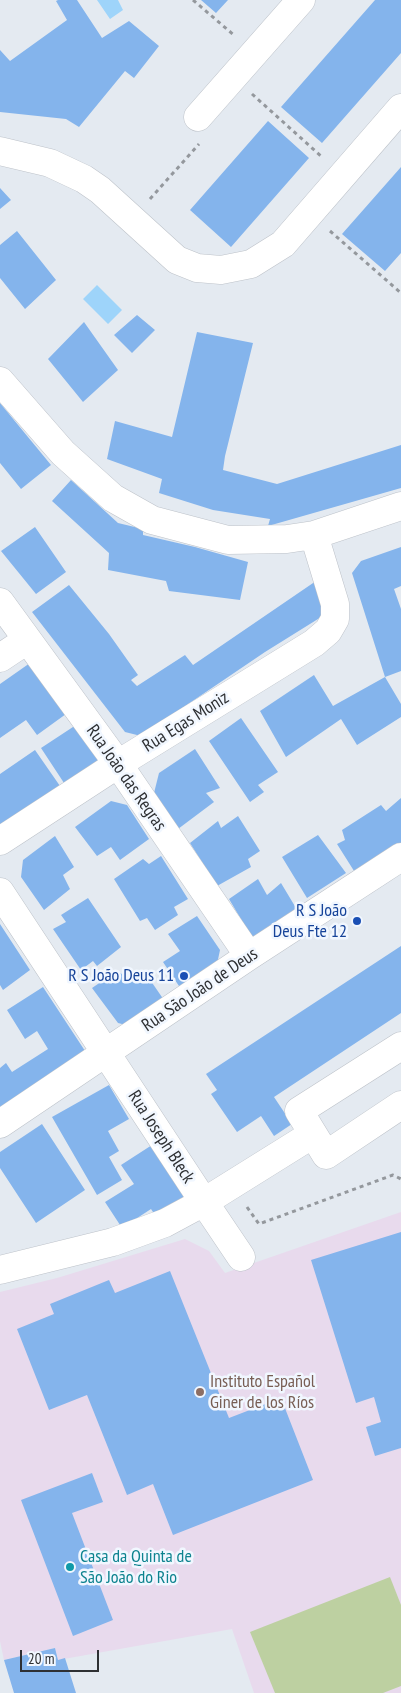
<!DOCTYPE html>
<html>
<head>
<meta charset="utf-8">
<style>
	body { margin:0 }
	#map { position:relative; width:401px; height:1693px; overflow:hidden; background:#e4eaf1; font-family:"PT Sans Narrow",sans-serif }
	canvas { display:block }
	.scale { position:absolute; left:20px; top:1650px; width:79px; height:22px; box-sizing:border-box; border:2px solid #2e3033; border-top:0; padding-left:6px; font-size:15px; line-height:18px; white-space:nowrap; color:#2e3033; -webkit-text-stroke:4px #f1f7ff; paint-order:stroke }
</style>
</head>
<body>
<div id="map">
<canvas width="401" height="1693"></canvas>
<div class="scale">20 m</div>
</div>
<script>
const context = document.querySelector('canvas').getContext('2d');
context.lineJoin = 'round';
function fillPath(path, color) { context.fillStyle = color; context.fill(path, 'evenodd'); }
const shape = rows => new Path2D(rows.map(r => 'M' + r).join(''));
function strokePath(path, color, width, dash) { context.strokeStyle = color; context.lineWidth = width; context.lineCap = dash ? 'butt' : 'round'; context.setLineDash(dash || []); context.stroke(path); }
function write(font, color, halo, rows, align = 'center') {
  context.font = font + ' "PT Sans Narrow",sans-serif'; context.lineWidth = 5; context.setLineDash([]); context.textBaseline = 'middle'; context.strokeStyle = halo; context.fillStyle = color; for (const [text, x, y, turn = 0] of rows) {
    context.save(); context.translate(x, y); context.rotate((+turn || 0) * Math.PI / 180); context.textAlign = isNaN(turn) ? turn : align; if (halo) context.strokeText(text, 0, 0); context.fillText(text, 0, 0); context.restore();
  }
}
fillPath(shape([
	[401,1212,401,1693,254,1693,232,1629,58,1660,55,1648,4,1660,0,1641,0,1292,57,1278,185,1239,209,1251,225,1273]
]), '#e8daed');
fillPath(shape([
	[390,1577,401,1605,401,1686,383,1693,275,1693,250,1632]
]), '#bdd0a1');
fillPath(shape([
	[97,0,118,0,123,10,110,19],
	[97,285,122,310,108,324,83,299]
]), '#9ed4fa');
fillPath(shape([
	[58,0,77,0,102,38,129,21,159,46,134,78,125,71,79,127,66,119,0,112,0,50,10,61,67,20,56,1],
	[201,0,228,0,216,13],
	[375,0,401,0,401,53,322,143,281,107],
	[268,121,309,158,231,247,190,210],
	[401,167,401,253,385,271,342,234],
	[0,188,11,200,0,209],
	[17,231,56,280,25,309,0,278,0,245],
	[137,315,155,330,132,353,114,335],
	[84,322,118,370,83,402,48,359],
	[197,332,253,343,225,456,223,470,277,484,401,445,401,488,268,526,270,519,213,510,159,493,162,479,107,459,115,421,172,437],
	[0,403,51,465,21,489,0,463],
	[71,480,118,523,143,529,143,535,195,547,248,562,240,600,169,591,166,581,108,570,109,553,52,501],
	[35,527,66,572,36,594,1,551],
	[401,547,401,586,394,589,401,609,401,671,385,677,401,704,401,717,357,745,341,719,286,757,260,711,314,675,333,706,385,677,352,573,361,561],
	[316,581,326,614,265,652,141,736,125,732,32,612,69,585,109,634,138,675,131,680,137,686,185,655,193,665],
	[30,663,66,714,37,735,26,720,0,738,0,684],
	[241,718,278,772,258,785,264,792,250,802,209,741],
	[76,725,99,760,64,783,41,748],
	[195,749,220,788,206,793,214,802,178,829,154,793,159,773],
	[35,750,60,786,0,826,0,774],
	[401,798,401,853,361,882,337,844,345,840,342,830,381,805,386,811],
	[111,801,127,805,149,839,120,860,111,847,97,856,75,827],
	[238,816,260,851,248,859,251,867,217,886,190,843,218,821,221,828],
	[318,835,346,873,307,898,282,857],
	[55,836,74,867,63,875,70,889,44,910,21,877,23,860],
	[161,856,188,899,174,907,178,915,155,930,147,918,140,921,114,879,143,859,149,864],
	[258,879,267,895,281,883,302,918,268,938,251,936,229,899],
	[88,898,121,947,97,966,93,961,81,970,53,929,66,922,61,915],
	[197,916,220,950,216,969,181,989,163,962,180,951,168,934],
	[0,924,30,970,3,990,0,985],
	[401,946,401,1013,274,1097,292,1124,274,1136,261,1116,237,1132,211,1094,217,1090,206,1074],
	[117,971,132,980,144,971,166,1003,134,1027,118,1023,92,988],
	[43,987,89,1057,0,1114,0,1068,6,1063,12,1072,48,1049,37,1031,25,1039,7,1010],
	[109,1085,129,1119,108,1131,119,1151,109,1157,122,1180,97,1195,52,1117],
	[42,1124,85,1190,36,1223,0,1168,0,1152],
	[152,1145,185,1196,155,1215,151,1209,122,1228,105,1202,134,1184,121,1165],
	[401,1232,401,1448,375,1456,366,1427,381,1422,374,1397,356,1403,311,1260],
	[170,1271,229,1418,281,1398,313,1480,173,1535,153,1484,127,1495,87,1395,49,1410,17,1329,54,1314,50,1304,109,1280,115,1293],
	[92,1473,103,1502,72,1513,113,1620,73,1636,21,1500],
	[55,1648,58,1660,65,1658,76,1693,14,1693,4,1660]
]), '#84b4ec');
const street = shape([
	[198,117,301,0],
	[0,151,50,163,84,179,100,190,177,260,197,268,221,270,251,264,283,244,401,108],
	[0,381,63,453,113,498,152,520,228,540,287,539,314,535,401,506],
	[0,602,118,764,249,956],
	[0,658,27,640],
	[0,841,118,764,314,643,328,631,335,619,335,604,314,535],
	[0,892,204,1202,165,1223,113,1242,0,1270],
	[401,1046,299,1111,326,1155,401,1105],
	[0,1124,249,956,401,857],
	[241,1257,204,1202,313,1134]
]);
strokePath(street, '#bdc2c9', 29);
strokePath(shape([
	[193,0,235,36],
	[252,94,322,157],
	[150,199,199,144],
	[330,231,401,293],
	[247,1207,259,1224,393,1175,401,1179]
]), '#94989d', 3, [4, 4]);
strokePath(street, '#fff', 28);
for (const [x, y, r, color] of [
	[357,921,5,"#1a4fb4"],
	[184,976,5,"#1a4fb4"],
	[200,1392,5,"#8d6e63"],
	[70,1567,5,"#0f9aa8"]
]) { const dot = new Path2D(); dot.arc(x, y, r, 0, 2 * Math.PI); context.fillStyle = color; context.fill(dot); strokePath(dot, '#f1f7ff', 2); }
write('18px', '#2e3033', '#f1f7ff', [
	["Rua Egas Moniz",186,722,-32],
	["Rua João das Regras",126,778,55],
	["Rua São João de Deus",200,990,-34],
	["Rua Joseph Bleck",161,1137,57]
]);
write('18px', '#164399', '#f1f7ff', [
	["R S João",347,911],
	["Deus Fte 12",347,932],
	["R S João Deus 11",174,976]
], 'right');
write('18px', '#785e54', '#f1f7ff', [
	["Instituto Español",210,1382],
	["Giner de los Ríos",210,1403]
], 'left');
write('18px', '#0d838f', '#f1f7ff', [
	["Casa da Quinta de",80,1557],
	["São João do Rio",80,1578]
], 'left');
</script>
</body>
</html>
